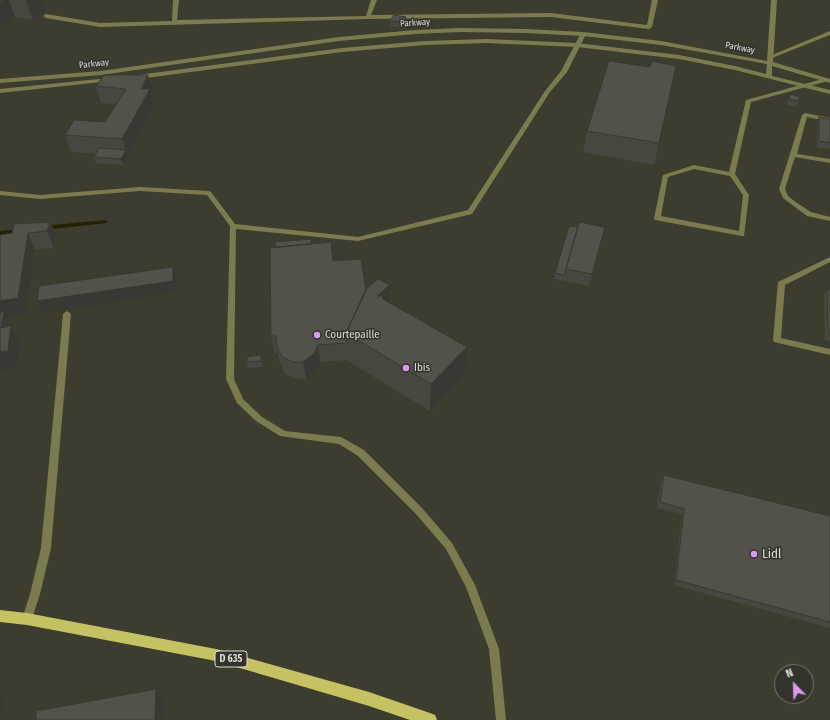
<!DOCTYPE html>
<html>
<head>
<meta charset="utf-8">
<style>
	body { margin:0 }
	#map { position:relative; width:830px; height:720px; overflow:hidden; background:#33332c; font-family:"Fira Sans Condensed",sans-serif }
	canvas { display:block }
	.north { position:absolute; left:774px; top:664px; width:40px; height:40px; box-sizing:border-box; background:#33332c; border:1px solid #777771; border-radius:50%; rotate:337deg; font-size:11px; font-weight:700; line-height:16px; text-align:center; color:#deded9 }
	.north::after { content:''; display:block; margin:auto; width:14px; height:18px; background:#dc99f4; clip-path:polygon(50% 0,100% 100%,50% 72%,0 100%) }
</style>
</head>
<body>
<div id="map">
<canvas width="830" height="720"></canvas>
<div class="north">N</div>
</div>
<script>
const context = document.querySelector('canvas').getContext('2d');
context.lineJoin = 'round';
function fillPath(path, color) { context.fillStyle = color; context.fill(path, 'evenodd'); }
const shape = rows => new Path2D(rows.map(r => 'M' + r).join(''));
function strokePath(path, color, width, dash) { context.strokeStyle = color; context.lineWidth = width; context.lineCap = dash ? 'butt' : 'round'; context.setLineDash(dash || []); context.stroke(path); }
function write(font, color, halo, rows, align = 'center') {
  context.font = font + ' "Fira Sans Condensed",sans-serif'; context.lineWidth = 3; context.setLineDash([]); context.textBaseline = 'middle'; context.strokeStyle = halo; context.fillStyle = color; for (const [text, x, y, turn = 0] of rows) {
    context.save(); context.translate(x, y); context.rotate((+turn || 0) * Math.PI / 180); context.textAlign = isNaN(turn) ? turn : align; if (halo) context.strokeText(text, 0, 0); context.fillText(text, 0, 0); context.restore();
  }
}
fillPath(shape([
	[0,0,830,0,830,720,0,720],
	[782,672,806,672,806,696,782,696]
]), '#3c3c2f');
fillPath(shape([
	[105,220,108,222,107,223,43,230,40,228,43,226,105,220],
	[21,229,24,231,23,232,0,235,0,231,21,229]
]), '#232204');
fillPath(shape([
	[173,0,179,0,177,20,366,16,371,0,377,0,371,15,551,13,647,25,652,0,658,0,652,27,649,29,551,17,368,19,100,27,46,18,43,16,46,14,100,23,172,21,173,0],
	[830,31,830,35,772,58,767,57,830,31],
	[581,33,586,34,567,72,550,92,472,214,358,241,236,229,234,379,243,399,262,417,285,431,341,437,364,450,422,508,452,543,475,585,499,649,506,720,496,720,489,649,466,587,446,549,416,514,358,456,339,444,280,436,256,421,237,403,226,379,230,226,207,195,140,191,40,199,0,195,0,191,40,195,140,187,209,191,211,192,235,224,358,237,468,210,545,91,561,71,581,33],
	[826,78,829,80,828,81,751,102,735,174,749,195,744,236,742,236,655,220,654,218,663,175,694,165,729,172,746,100,826,78],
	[694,169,730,176,743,195,739,231,661,216,668,177,694,169],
	[805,113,830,118,830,122,807,117,797,154,830,159,830,163,795,157,785,189,788,196,797,203,811,212,830,217,830,221,807,216,783,198,779,189,802,115,805,113],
	[830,257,830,262,785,285,781,338,830,349,830,355,774,342,773,340,778,282,830,257],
	[67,311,71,314,51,548,40,594,31,622,27,624,23,622,22,619,30,594,41,548,63,314,67,311]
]), '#7c7b4f');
fillPath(shape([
	[771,0,777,0,773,62,830,79,830,83,772,66,772,76,830,90,830,94,735,70,679,59,577,47,487,43,425,45,342,52,138,79,135,77,138,75,342,48,425,41,487,39,577,43,679,55,735,66,766,74,767,64,661,45,583,36,526,33,461,32,415,34,339,41,101,75,0,83,0,79,101,71,339,37,415,30,461,28,526,29,583,32,661,41,767,61,771,0],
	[109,78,112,80,111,81,0,93,0,89,109,78]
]), '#7c7b4f');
fillPath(shape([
	[0,610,27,613,216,649,369,692,430,713,435,715,437,720,410,720,369,706,216,661,27,625,0,622,0,610]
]), '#c5c263');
fillPath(shape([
	[0,0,43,0,46,9,33,20,15,17,0,29],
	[390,21,406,22,402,28,390,26],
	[104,75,153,91,151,94,154,106,123,165,96,163,94,157,96,154,71,152,65,135,105,122,116,104,101,103,96,86],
	[790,94,800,97,796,107,786,105],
	[819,117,830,119,830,149,817,147,817,123],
	[587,131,659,143,654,165,583,152],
	[50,222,57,238,54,248,35,250,26,315,7,318,6,327,11,326,20,343,17,368,0,371,0,235,12,233],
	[602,238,589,286,554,279,555,273],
	[312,244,333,261,366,291,391,304,467,347,465,375,430,411,348,361,348,360,320,362,316,371,306,378,296,379,285,374,280,363,278,353,274,353,271,336],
	[827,290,830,290,830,341,825,340,824,296],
	[261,355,262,361,262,367,248,368,247,362],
	[664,475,830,516,830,628,674,585,682,514,657,508,661,480]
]), '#474740');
fillPath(shape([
	[4,0,9,0,15,17,0,29,0,3],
	[26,0,43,0,46,9,33,20],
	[406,17,406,22,402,28,402,22],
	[148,75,153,91,151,94,154,106,128,156,122,139,141,89],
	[126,150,128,156,123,165,121,159],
	[50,222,57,238,54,248,47,231],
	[28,233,35,250,26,315,7,318,2,346,0,319,0,301],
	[173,267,176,279,176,292,43,313,37,301],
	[390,285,391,314,377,296],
	[11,326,20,343,17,368,0,371,0,352],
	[318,345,320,362,316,371,306,378,303,362],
	[467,347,465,375,430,411,431,384],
	[156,689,164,701,163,720,155,720],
	[0,696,4,700,1,718,0,717]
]), '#393934');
const building = shape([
	[0,0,4,0,0,3,0,0],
	[394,15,406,17,402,22,390,21,394,15],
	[609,61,650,67,652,61,676,66,659,143,587,131,609,61],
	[104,75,148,75,141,89,150,89,122,139,65,135,74,120,105,122,126,89,96,86,104,75],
	[790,94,800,97,798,101,789,99,790,94],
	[819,117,830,119,830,143,819,141,819,117],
	[99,148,126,150,121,159,94,157,99,148],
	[50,222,47,231,28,233,18,298,0,301,0,235,12,233,14,224,50,222],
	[579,222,605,227,592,274,566,269,579,222],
	[569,226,578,227,566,269,565,275,555,273,569,226],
	[311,239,311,244,275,247,275,242,311,239],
	[331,242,333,261,361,259,366,291,346,333,347,343,318,345,314,354,303,362,293,362,282,357,277,347,276,336,271,336,270,248,331,242],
	[173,267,173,281,37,301,39,286,173,267],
	[378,279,390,285,377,296,382,296,383,299,467,347,431,384,346,333,366,289,378,279],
	[827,290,830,290,830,335,828,334,827,290],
	[0,312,4,312,1,328,0,328,0,312],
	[11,326,8,351,0,352,0,328,11,326],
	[261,355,261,361,247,362,247,357,261,355],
	[664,475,830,516,830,622,676,580,684,509,660,502,664,475],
	[156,689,155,720,36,720,36,711,156,689]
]);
fillPath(building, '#52524a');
strokePath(building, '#393934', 1);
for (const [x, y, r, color] of [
	[317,335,4,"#dc99f4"],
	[406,368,4,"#dc99f4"],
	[754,554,4,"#dc99f4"]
]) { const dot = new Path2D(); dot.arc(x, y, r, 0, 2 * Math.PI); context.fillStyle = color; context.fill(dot); strokePath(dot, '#33332c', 1.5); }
write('9px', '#deded9', '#33332c', [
	["Parkway",415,23,-4],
	["Parkway",740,48,11],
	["Parkway",94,64,-6]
]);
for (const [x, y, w] of [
	[231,659,32]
]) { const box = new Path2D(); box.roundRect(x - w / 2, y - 8, w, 16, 3); context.fillStyle = '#33332c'; context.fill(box); strokePath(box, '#deded9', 1); }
write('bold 10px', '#deded9', null, [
	["D 635",231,659]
]);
write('11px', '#deded9', '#33332c', [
	["Courtepaille",325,335],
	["Ibis",414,368]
], 'left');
write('13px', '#deded9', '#33332c', [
	["Lidl",762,554]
], 'left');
</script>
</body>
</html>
